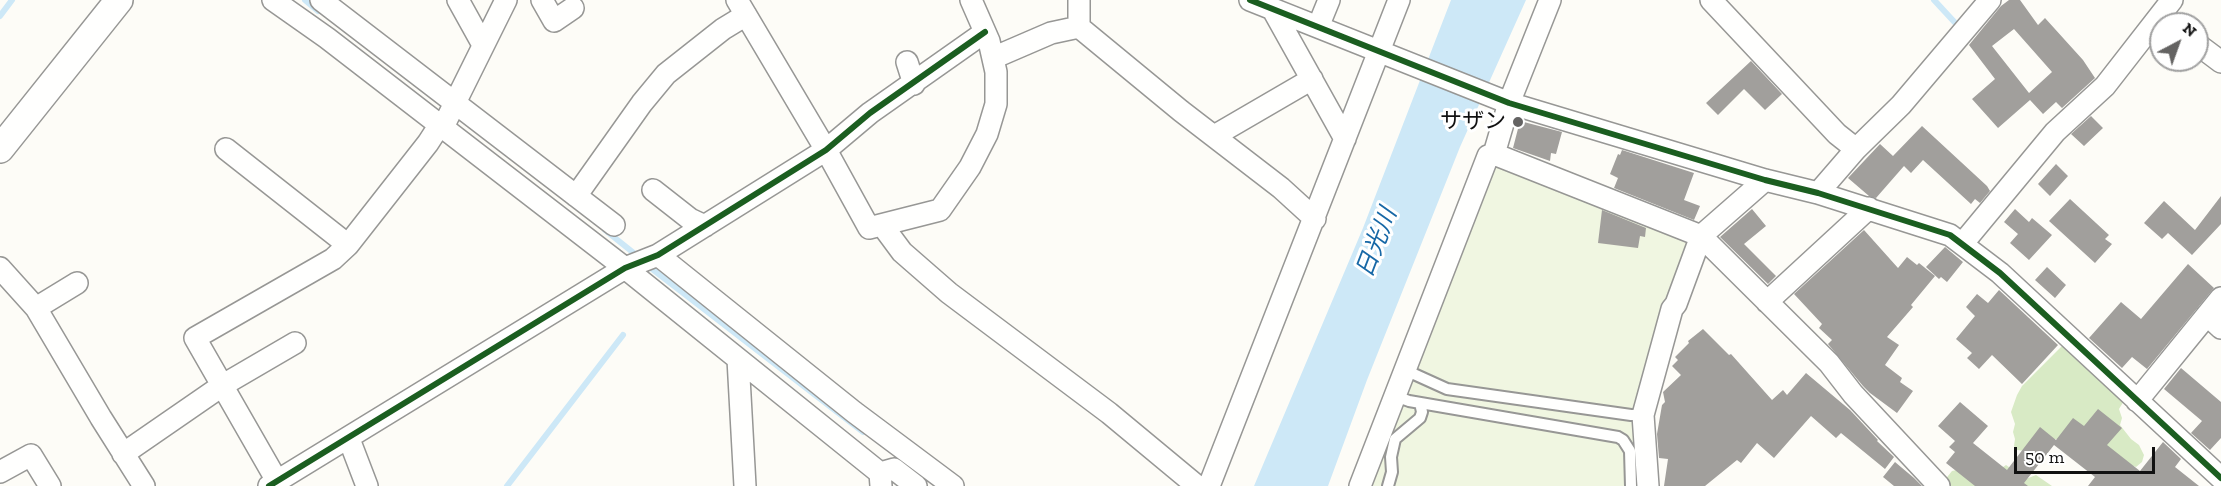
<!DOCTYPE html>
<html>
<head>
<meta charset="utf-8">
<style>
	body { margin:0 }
	#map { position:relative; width:2221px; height:486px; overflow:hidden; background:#fdfcf7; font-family:"Zilla Slab",serif }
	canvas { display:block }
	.north { position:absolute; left:2149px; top:12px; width:60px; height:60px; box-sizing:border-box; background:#fff; border:2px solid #a0a0a0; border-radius:50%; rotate:41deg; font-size:16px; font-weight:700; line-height:24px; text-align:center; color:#111 }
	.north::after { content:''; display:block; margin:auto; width:21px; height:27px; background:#646362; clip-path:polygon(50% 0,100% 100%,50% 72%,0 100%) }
	.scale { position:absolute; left:2014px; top:447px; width:141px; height:27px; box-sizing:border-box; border:3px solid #111; border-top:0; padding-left:8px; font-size:18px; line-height:21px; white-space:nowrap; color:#111; -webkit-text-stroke:4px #fff; paint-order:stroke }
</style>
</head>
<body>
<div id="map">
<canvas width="2221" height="486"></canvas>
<div class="north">N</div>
<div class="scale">50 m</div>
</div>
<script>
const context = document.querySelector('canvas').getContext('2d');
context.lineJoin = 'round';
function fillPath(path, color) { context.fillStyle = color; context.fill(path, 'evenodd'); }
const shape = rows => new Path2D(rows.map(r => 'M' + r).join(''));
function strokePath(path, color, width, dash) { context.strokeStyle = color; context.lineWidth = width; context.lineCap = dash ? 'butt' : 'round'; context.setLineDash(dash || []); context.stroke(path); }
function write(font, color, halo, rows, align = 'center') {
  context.font = font + ' "Zilla Slab","Noto Sans JP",serif'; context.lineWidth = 6; context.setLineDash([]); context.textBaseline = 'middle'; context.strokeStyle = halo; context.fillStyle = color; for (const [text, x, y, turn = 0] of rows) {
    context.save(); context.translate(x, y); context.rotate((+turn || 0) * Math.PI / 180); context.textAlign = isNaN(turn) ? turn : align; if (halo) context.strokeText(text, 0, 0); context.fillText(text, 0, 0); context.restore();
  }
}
fillPath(shape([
	[2067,341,2127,396,2119,409,2122,418,2120,425,2131,439,2139,445,2144,455,2142,462,2136,467,2059,439,2051,439,2026,451,2017,450,2014,446,2015,439,2013,432,2015,424,2011,412,2017,395,2022,386],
	[2006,465,2026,479,2036,475,2052,486,1940,486,1952,471,1961,469,1997,471]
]), '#d8eac5');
fillPath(shape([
	[1496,165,1693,238,1672,302,1665,301,1642,387,1639,486,1370,486]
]), '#f0f6e1');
fillPath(shape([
	[1451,0,1526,0,1460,147,1367,380,1328,486,1254,486,1363,228]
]), '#cde8f7');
strokePath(shape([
	[305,0,318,11],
	[1934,0,1959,27],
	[0,16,12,0],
	[605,230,635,254],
	[652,269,863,432],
	[507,486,623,335]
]), '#cde8f7', 6);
fillPath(shape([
	[2009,0,2020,0,2038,25,2045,18,2083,60,2095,78,2062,108,2056,102,2043,114,2030,100,1998,128,1972,99,1995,79,1969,45,2001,6],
	[2014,29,2052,72,2029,93,1992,46],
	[1751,61,1782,94,1765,110,1744,89,1718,115,1706,103],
	[2091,116,2103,128,2084,146,2071,134],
	[1520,121,1562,132,1556,154,1551,153,1550,161,1513,148],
	[1922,126,1987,186,1990,191,1980,203,1975,199,1971,204,1923,160,1911,173,1904,166,1876,198,1869,196,1848,178,1880,144,1893,156],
	[1622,150,1694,173,1684,200,1700,206,1694,220,1614,188,1618,178,1610,174,1618,154,1620,155],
	[2056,164,2068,176,2050,196,2038,184],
	[2221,196,2221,224,2192,255,2168,233,2162,239,2144,223,2164,201,2195,230],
	[2070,199,2109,235,2105,239,2112,244,2095,263,2049,221],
	[1752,209,1766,226,1744,244,1776,276,1768,284,1720,237],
	[2015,209,2029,222,2032,218,2052,235,2029,260,2010,243,2018,234,2004,222],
	[1602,210,1646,228,1645,237,1640,236,1638,248,1598,243],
	[1864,230,1898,268,1907,257,1917,265,1919,263,1935,276,1911,305,1913,307,1887,337,1899,345,1885,365,1902,378,1900,382,1913,391,1897,413,1870,393,1863,386,1828,344,1832,340,1819,328,1822,324,1794,294],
	[1945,247,1963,262,1947,282,1941,277,1939,279,1926,267],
	[2188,264,2214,288,2147,369,2132,357,2122,368,2089,338,2121,302,2141,319],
	[2047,267,2066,285,2055,298,2035,280],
	[1999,290,2058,345,2022,384,1992,355,1979,369,1967,358,1972,353,1956,339,1975,316,1966,307,1977,294,1988,303],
	[1703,329,1729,355,1731,354,1772,400,1783,390,1787,395,1806,373,1850,410,1878,440,1877,441,1894,457,1885,469,1841,433,1836,438,1811,416,1774,458,1757,443,1741,463,1737,460,1705,486,1664,486,1668,459,1659,458,1657,434,1662,405,1665,402,1663,392,1681,375,1672,366,1678,360,1675,357,1689,343,1688,341],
	[2181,368,2221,402,2221,438,2210,450,2191,433,2202,421,2164,389],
	[1960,402,1988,426,1973,443,2007,470,2040,427,2056,440,2073,418,2084,426,2098,409,2122,428,2107,445,2140,471,2163,442,2181,459,2175,467,2199,486,2088,486,2095,477,2054,445,2024,483,2028,486,1975,486,1946,463,1955,452,1949,447,1955,441,1938,426],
	[1895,462,1914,478,1922,486,1894,486,1883,477]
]), '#a19f9c');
const service = shape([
	[1405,370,1447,389,1631,415,1643,415],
	[1395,396,1409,401,1618,437,1623,440,1630,451,1631,486],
	[1388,486,1392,472,1391,457,1395,439,1420,418,1422,412,1420,403]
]);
const minor = shape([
	[273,0,327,38,625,268,880,473,881,486],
	[321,0,614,225],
	[458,0,483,45],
	[542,0,554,21,573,8],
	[737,0,826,150,869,228,940,210,970,167,987,134,996,104,996,72,989,41,971,0],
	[1079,0,1079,27,1181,111,1281,188,1315,219],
	[1250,0,1509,103,1765,180,1818,193,1950,235,2000,273,2221,478],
	[1711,0,1837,134,1856,149],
	[1273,10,1345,139],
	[1318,27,1329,0],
	[2197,44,2221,62],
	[993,58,1051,33,1079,27],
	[907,62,914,84],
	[1214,136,1312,79],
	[226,149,348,245],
	[1494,154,1701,236,1829,363,1853,394,1939,486],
	[653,190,690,219,705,226],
	[1818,193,1856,149,1901,105,1990,0],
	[576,196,642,103,666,74,723,29,746,15],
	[882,225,902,252,949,293,1109,413,1197,486],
	[1963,243,2055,132,2105,86,2172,0],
	[658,255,854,412,953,486],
	[0,268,36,308,101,418,144,486],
	[1767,302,1869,208],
	[36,308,77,283],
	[2207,315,2221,328],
	[738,359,745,486],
	[2137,401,2221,298],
	[349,439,367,486],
	[123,454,223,385,295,343],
	[0,472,31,455,50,486],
	[880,473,894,469,916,486],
	[277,481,195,338,333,259,348,245,428,143,439,126,446,121,506,0],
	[269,486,625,268,658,255,826,150,870,113,985,32],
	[1209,486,1399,0],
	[1360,486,1488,156,1494,154,1509,103,1550,0],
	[1648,486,1643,415,1672,309,1676,304,1701,236,1765,180]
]);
const tertiary = shape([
	[0,149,119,0]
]);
strokePath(service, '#979795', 14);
strokePath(minor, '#979795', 24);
strokePath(tertiary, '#979795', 30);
strokePath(service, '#fffffe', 10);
strokePath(minor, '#fffffe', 21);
strokePath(tertiary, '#fffffe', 27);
strokePath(shape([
	[1250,0,1509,103,1765,180,1818,193,1950,235,2000,273,2221,478],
	[269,486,625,268,658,255,826,150,870,113,985,32]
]), '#1b5e20', 6);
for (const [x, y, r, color] of [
	[1518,122,6,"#646362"]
]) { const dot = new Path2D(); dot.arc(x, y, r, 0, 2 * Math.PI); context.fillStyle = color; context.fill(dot); strokePath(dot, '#fff', 2); }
write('22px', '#111', '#fff', [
	["サザン",1506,122]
], 'right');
write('italic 24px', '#1768a6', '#fff', [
	["日光川",1377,243,-69]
]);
</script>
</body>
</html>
